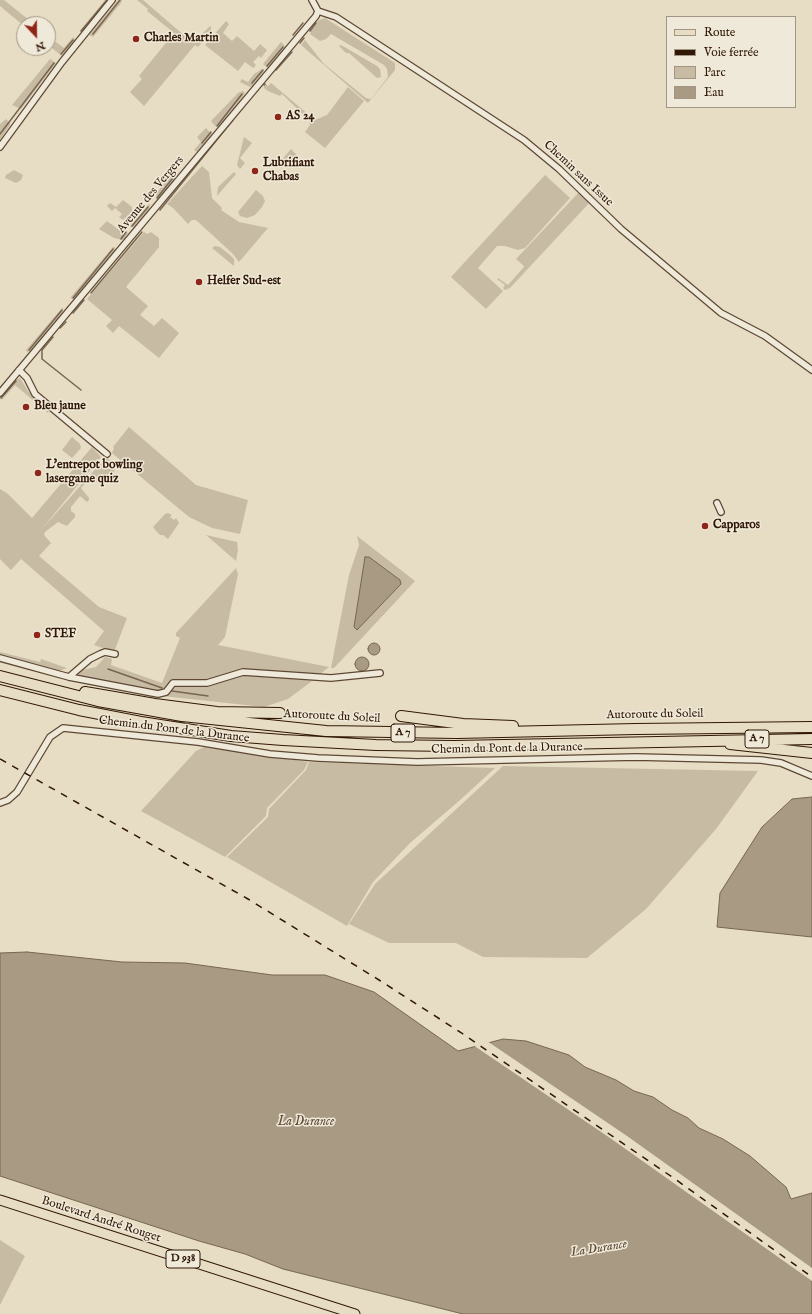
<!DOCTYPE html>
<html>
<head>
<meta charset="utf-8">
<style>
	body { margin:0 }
	#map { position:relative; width:812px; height:1314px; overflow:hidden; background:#e6ddc4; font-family:"IM FELL English",serif }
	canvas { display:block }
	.legend { position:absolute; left:666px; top:16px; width:130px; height:92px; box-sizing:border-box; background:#efe9d9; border:1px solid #a39584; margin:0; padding:5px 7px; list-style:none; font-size:12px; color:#311705 }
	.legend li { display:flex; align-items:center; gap:8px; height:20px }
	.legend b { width:20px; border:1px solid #a39584 }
	.north { position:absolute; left:16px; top:16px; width:40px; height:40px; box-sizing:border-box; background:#efe9d9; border:1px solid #a39584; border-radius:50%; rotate:158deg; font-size:11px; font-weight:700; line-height:16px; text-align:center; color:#311705 }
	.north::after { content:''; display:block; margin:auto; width:14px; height:18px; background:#8f2418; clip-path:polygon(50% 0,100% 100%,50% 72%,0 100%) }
</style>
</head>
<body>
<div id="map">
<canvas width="812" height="1314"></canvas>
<ul class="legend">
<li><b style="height:5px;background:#e6ddc4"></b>Route</li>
<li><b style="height:5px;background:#311705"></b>Voie ferrée</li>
<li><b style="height:11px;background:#c7bba4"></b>Parc</li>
<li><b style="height:11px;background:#a89a83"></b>Eau</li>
</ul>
<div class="north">N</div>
</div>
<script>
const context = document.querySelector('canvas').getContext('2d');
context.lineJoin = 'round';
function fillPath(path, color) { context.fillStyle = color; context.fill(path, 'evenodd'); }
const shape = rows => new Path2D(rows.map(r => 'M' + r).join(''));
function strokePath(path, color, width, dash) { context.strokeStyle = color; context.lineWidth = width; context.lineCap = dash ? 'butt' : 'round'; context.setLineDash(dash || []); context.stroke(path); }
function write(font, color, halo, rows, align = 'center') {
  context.font = font + ' "IM FELL English",serif'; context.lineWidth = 3; context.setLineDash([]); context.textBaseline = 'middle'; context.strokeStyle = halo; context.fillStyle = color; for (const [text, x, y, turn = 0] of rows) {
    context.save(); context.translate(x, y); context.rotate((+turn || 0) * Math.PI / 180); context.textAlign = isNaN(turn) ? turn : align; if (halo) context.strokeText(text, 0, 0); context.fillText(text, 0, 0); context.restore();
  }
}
fillPath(shape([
	[0,0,4,0,34,24,24,24,24,26,0,6],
	[105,0,110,0,82,33,80,31],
	[118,0,122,0,121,3,93,37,89,35],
	[137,0,143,0,193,43,210,26,211,27,211,32,198,47,195,45,144,106,130,92,142,79,139,76,174,33,147,11,148,9],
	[325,18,395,63,395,70,368,103,301,45,305,40,324,64,366,98,371,99,388,77,387,69,384,65,331,34,326,39,320,41,310,34,311,32,307,30,319,20],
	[226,21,229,24,223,33,232,41,237,36,254,51,260,44,267,50,261,58,259,56,253,62,256,65,253,68,245,62,238,71,205,45],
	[48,36,64,48,73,37,76,40,62,56,48,45],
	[281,42,285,46,284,49,268,68,263,64],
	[341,45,377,66,380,69,381,77,377,78,349,53,346,53,339,46],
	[50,59,56,63,21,109,12,105],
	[262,69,264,72,253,86,250,87,240,82,242,79,248,82,254,74],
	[264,83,268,86,271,83,315,120,327,115,348,87,364,101,325,148,305,132,310,125,309,120,282,94,280,96,268,91,264,88],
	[243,91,245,93,242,98,235,107,220,126,215,126,211,121,238,93],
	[6,119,10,123,10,125,0,140,0,124],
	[206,128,212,134,211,136,197,152,194,150,201,142,197,137],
	[244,137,252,143,240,158,245,163,240,169,237,165],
	[291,149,296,154,294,166,285,167,279,163],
	[202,166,209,172,212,198,222,208,221,210,239,222,268,228,239,262,233,254,196,220,192,220,188,224,173,208,167,204],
	[14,170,23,175,21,180,16,183,5,178,6,175],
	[171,170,177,172,178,175,157,200,156,194,171,174],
	[234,172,236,174,217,196,218,187],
	[545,175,570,198,525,248,518,250,505,246,497,246,478,268,503,291,486,309,451,277],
	[256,190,263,196,265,201,262,207,255,215,247,218,240,216,238,212],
	[580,191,591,201,510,288,505,290,503,288,505,285,497,279,498,278,508,285,523,268,524,266,516,259],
	[123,200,132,207,132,212,123,220,119,217,122,214,115,208,112,211,107,206,110,203,116,207],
	[150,203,149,209,135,227,129,227],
	[107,221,119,230,128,233,124,239,122,240,114,238,99,229],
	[144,232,147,234,151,232,159,238,159,247,126,287,148,306,140,315,154,326,162,318,179,333,159,358,119,326,113,333,106,326,112,320,87,299],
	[215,246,220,247,230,255,234,259,234,266,212,248],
	[113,247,115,247,115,251,74,299,70,298],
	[62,308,63,308,63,312,31,351,27,352,26,350],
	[20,378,28,391,49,410,48,413,15,385,2,400,0,398,14,381],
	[129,427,196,485,248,500,240,534,212,528,189,517,112,453,114,448,113,447],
	[72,437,80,444,81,448,72,458,62,450],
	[92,447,101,457,41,530,106,457,115,466,114,473,103,486,90,478,81,488,89,498,89,500,87,502,80,496,71,507,71,511,75,514,75,517,67,526,58,522,45,532,44,535,51,543,39,556,99,607,127,618,114,652,94,645,104,631,21,559,11,570,0,559,0,489,8,494,32,518],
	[168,513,172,515,170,517,174,520,176,518,179,523,168,539,163,535,160,535,158,533,153,527,165,514],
	[206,535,237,542,238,550,236,561],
	[357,536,415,581,334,668,331,668,349,575,359,545],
	[236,568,238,574,225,637,218,645,329,667,319,675,245,671,206,682,177,679,167,684,166,690,159,692,77,676,82,670,96,667,105,657,112,659,111,665,162,683,180,638,176,636,176,633],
	[0,652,40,662,41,659,67,668,59,671,0,655],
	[242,674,279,677,312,681,288,699,264,707,162,696,168,694,173,686,188,684,204,686],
	[206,746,308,762,304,770,267,808,266,816,225,857,141,811,196,751],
	[309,762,495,768,459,801,410,843,373,882,347,926,227,857,268,817,269,809,306,770],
	[503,766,758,771,716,829,646,909,587,958,483,957,456,943,389,943,349,924,375,884],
	[0,1240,25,1256,0,1305]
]), '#c7bba4');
const water = shape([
	[365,557,369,557,400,580,401,584,357,630,354,627,365,557],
	'368 649a6 6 0 1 1 12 0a6 6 0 1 1-12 0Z',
	'355 664a7 7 0 1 1 14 0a7 7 0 1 1-14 0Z',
	[812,797,812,937,717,927,720,893,762,827,792,799,812,797],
	[27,952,122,962,185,963,272,975,325,975,374,992,458,1051,503,1039,526,1041,569,1055,585,1067,616,1080,634,1091,653,1097,672,1110,688,1118,699,1128,723,1139,750,1156,786,1187,791,1199,812,1193,812,1314,463,1314,283,1269,245,1254,199,1241,0,1176,0,953,27,952]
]);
fillPath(water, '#a89a83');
strokePath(water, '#786651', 1);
fillPath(shape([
	[487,1041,627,1136,812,1268,812,1281,610,1138,473,1045]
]), '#e6ddc4');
strokePath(shape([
	[81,31,107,0],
	[310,31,316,23],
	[93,34,120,0],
	[293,35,303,23],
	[300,43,304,38],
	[61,54,73,40],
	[267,66,283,47],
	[276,70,292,52],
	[252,83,263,70],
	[264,85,265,84],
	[217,126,242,94],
	[0,134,54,63],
	[202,143,211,132],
	[157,198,176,174],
	[160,210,233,120],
	[132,226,148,207],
	[121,239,126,232],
	[91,293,142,232],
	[73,298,113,249],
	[73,313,84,300],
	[60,328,66,322],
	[53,337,42,350,42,359,81,390],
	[29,350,62,310],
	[1,398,16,381],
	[108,669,162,688],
	[172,691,208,696]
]), '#786651', 1.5);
const minor = shape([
	[312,0,318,11],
	[318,11,336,17,524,140,559,169,621,229,721,313,765,336,812,370],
	[0,147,62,62,112,0],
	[19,370,27,378,35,394,107,454],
	[0,393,316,16,318,11],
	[717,503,721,512],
	[0,658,69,677,158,694,166,692,173,683,207,683,243,672,331,678,380,673],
	[69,677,90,659,100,654,105,652,115,654],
	[0,803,8,800,17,792,50,737,63,728,198,742,270,754,318,758,417,762,636,757,761,760,781,763,812,776]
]);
const primary = shape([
	[0,1200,355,1314]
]);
const motorway = shape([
	[0,676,98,701,182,716,326,731,457,733,636,729,812,727],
	[0,690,79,710,141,722,231,736,283,740,376,745,454,746,812,739],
	[85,692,155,704,217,712,280,713],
	[401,716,463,724,513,726],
	[730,744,812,753]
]);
strokePath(minor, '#5e4835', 8);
strokePath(primary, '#311705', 11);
strokePath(motorway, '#311705', 12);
strokePath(minor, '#efe9d9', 5.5);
strokePath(primary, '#e6ddc4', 9);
strokePath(motorway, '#e6ddc4', 10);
strokePath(shape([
	[0,759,248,899,379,980,460,1032,675,1179,812,1277]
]), '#311705', 1.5, [7, 7]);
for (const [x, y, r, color] of [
	[136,39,4,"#8f2418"],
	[278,117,4,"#8f2418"],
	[255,171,4,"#8f2418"],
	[199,282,4,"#8f2418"],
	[26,407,4,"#8f2418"],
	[38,473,4,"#8f2418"],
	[705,526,4,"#8f2418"],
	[37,635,4,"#8f2418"]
]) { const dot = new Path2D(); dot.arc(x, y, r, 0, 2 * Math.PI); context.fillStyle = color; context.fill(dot); strokePath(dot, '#efe9d9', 1.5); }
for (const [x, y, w] of [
	[403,733,24],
	[757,739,24],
	[183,1259,34]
]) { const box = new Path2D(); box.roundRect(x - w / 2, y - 9, w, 18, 3); context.fillStyle = '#efe9d9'; context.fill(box); strokePath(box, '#311705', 1); }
write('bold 11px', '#311705', null, [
	["A 7",403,733],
	["A 7",757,739],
	["D 938",183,1259]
]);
write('bold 12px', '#311705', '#efe9d9', [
	["Charles Martin",144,39],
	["AS 24",286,117],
	["Lubrifiant",263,164],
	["Chabas",263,178],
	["Helfer Sud-est",207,282],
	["Bleu jaune",34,407],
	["L'entrepot bowling",46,466],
	["lasergame quiz",46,480],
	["Capparos",713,526],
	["STEF",45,635]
], 'left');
write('12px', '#311705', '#efe9d9', [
	["Chemin sans Issue",578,174,43],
	["Avenue des Vergers",151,195,-50],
	["Autoroute du Soleil",655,715,-1],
	["Autoroute du Soleil",332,717,3],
	["Chemin du Pont de la Durance",174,730,7],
	["Chemin du Pont de la Durance",507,749,-1],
	["Boulevard André Rouget",101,1220,18]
]);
write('italic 13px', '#614b37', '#efe9d9', [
	["La Durance",306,1122],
	["La Durance",599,1249,-9]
]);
</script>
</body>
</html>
